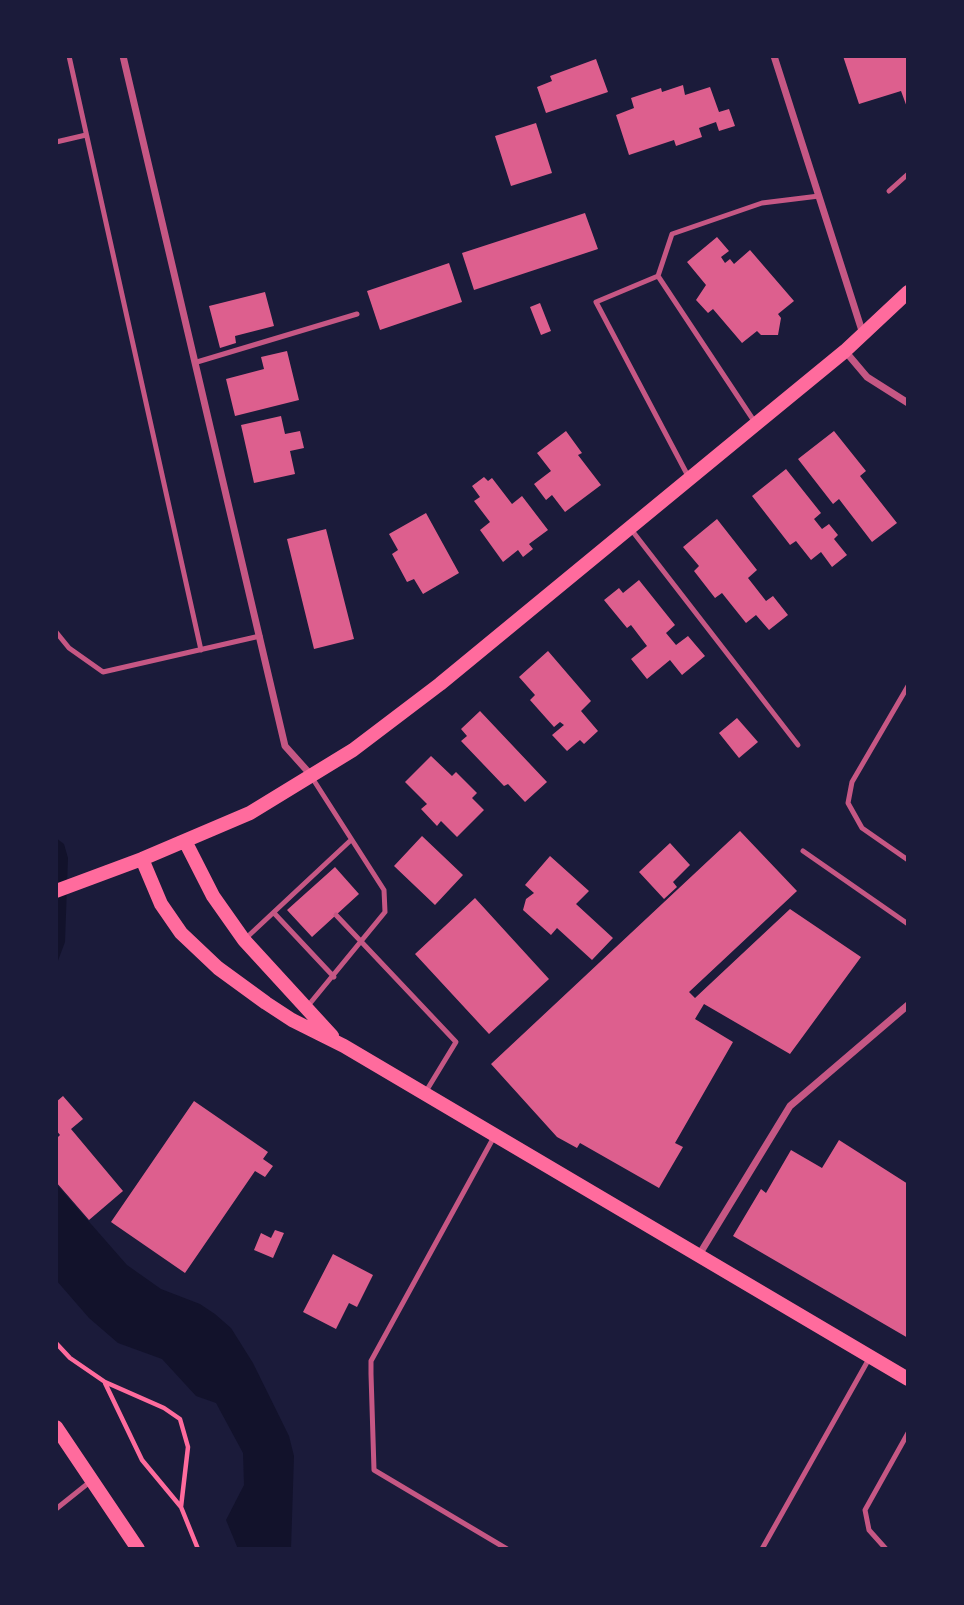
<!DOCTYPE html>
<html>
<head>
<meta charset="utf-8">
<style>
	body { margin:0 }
	#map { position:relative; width:964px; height:1605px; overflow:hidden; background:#1b1b3a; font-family:Georgia,serif }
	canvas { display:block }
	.frame { position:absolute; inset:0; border:58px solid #1b1b3a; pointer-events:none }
</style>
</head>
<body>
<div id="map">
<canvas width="964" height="1605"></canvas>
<div class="frame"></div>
</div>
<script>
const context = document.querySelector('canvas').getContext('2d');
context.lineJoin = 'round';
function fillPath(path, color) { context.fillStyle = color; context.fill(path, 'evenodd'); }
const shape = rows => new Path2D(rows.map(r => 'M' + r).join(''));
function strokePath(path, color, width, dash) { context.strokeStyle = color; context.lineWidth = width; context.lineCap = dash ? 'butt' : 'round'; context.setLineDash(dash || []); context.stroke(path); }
fillPath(shape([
	[56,838,64,844,68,858,65,942,56,966],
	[56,1184,127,1265,161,1289,200,1304,215,1314,231,1328,253,1363,289,1436,294,1456,291,1549,238,1549,226,1520,244,1485,243,1453,216,1403,196,1396,162,1359,118,1343,89,1318,56,1280]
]), '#12122b');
fillPath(shape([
	[843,56,908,56,908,110,901,91,859,104],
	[596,59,608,92,546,113,537,87,552,81,550,76],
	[683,85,685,95,710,87,719,112,729,109,735,126,719,131,716,122,699,128,702,137,676,146,674,140,629,155,616,115,634,108,631,98,661,88,662,92],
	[536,123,552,173,511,186,495,136],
	[585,213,598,249,474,290,462,253],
	[717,237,729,251,721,257,725,263,730,259,734,264,750,250,794,301,778,314,781,318,778,335,761,335,757,331,742,343,713,309,708,313,696,300,706,285,687,262],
	[449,263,462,302,380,330,367,291],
	[265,292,274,326,235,336,236,343,220,348,209,306],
	[540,303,551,331,541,335,530,307],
	[287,351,299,400,235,416,226,379,264,369,261,357],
	[281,416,285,434,300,431,304,448,290,451,295,474,254,483,241,425],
	[566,431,582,453,578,455,601,485,565,512,552,495,546,500,534,484,551,471,537,453],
	[834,431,866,471,860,476,897,523,872,542,839,499,833,504,798,459],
	[786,469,821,513,814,519,822,529,829,524,838,535,834,539,847,555,832,567,821,552,811,560,796,541,790,545,752,496],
	[484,477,488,481,492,478,512,504,522,496,548,530,529,544,533,549,523,557,518,550,503,562,480,530,490,522,474,501,480,497,472,486],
	[426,513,459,573,423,594,414,579,407,582,392,554,398,550,389,534],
	[717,519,757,570,748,578,766,601,773,596,788,615,769,630,756,615,746,623,722,593,715,598,694,571,699,566,683,547],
	[326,529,354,639,314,649,287,539],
	[639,580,675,625,666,633,676,645,688,636,705,656,682,675,670,660,647,679,631,659,647,646,631,625,627,628,604,600,619,588,623,593],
	[548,651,591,701,581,711,598,731,584,744,580,740,567,751,552,735,564,725,560,722,554,727,530,700,535,695,519,677],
	[480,711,547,782,525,802,508,784,504,786,461,741,467,736,461,729],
	[737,718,758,742,739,758,719,733],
	[431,756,452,776,456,772,477,793,472,798,484,810,457,837,441,821,437,826,421,809,427,804,405,782],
	[740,831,797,891,689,992,695,998,790,909,861,957,790,1054,704,1004,695,1019,733,1042,675,1143,683,1147,659,1188,580,1143,577,1148,557,1137,491,1064],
	[422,836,463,875,435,905,394,866],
	[670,843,690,865,673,882,677,887,664,899,639,872],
	[550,856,589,891,576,904,613,938,592,960,557,928,551,935,523,910,526,899,534,893,525,885],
	[335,867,359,894,312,937,287,910],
	[475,898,549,979,489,1034,415,954],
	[63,1096,83,1119,71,1129,123,1191,89,1220,56,1182,56,1139,60,1135,56,1130,56,1102],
	[194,1101,268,1152,263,1159,273,1166,265,1177,255,1171,185,1273,111,1222],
	[839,1140,908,1184,908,1338,733,1236,761,1189,766,1193,791,1150,822,1168],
	[275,1230,284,1233,273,1258,254,1250,261,1233,271,1238],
	[333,1254,373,1275,357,1307,349,1303,336,1329,303,1312]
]), '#dd5f8e');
strokePath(shape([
	[56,1343,70,1358,105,1382,164,1408,180,1419,188,1447,181,1507],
	[105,1383,142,1460,181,1507,198,1549]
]), '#ff6b9d', 4.5);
strokePath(shape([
	[69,56,201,650],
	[56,142,86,135],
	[889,191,908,174],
	[658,276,672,234,762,203,819,196],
	[197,362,357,314],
	[688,476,596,302,658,276,754,421],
	[630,528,798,745],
	[56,632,69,648,103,672,260,636],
	[908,686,852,782,848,803,862,828,908,860],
	[803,851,908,924],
	[274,913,334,977],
	[336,915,456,1042,425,1093],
	[244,940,351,840],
	[307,1007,385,912,384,890,311,776],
	[495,1135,371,1361,371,1374,374,1470,507,1549],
	[56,1509,91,1481],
	[762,1549,870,1357],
	[886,1549,869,1530,865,1510,908,1433]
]), '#c65784', 5);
strokePath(shape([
	[123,56,285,746,311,775],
	[774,56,863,334],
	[845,351,867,377,908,403],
	[699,1255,790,1106,908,1005]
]), '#c65784', 7);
strokePath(shape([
	[185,841,213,896,244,940,332,1036],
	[142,859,161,904,181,933,218,968,266,1003,292,1020,344,1046,908,1379],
	[56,891,142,859,250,813,353,750,440,684,756,424,845,351,908,292],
	[56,1427,138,1549]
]), '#ff6b9d', 14);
</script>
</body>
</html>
